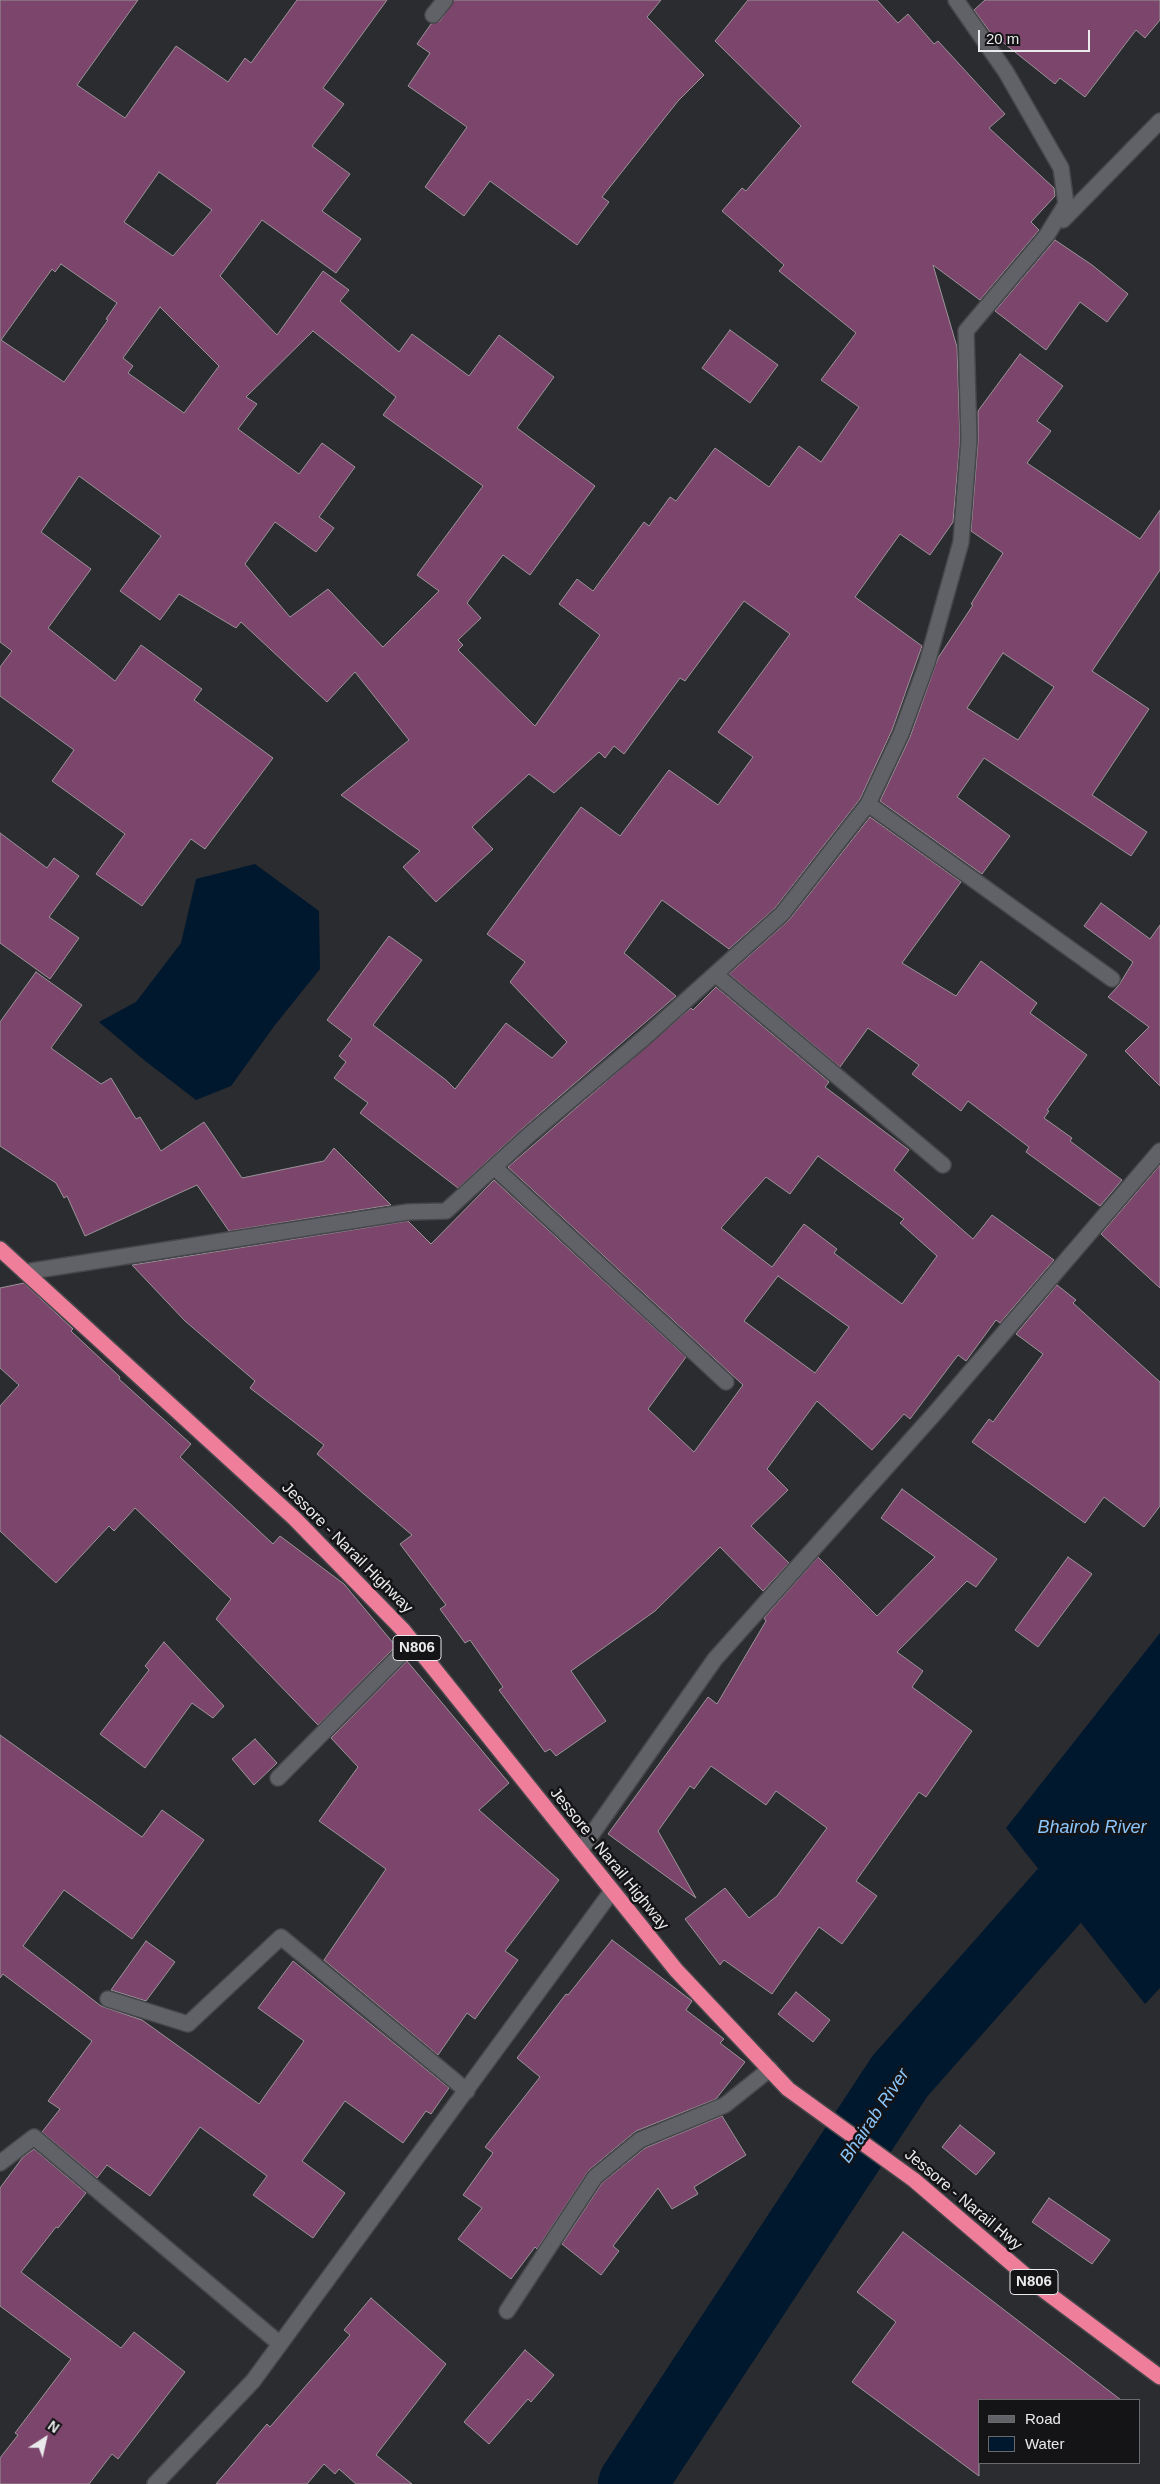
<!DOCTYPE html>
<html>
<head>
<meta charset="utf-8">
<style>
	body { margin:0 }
	#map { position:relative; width:1160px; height:2484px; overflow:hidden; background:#2b2c30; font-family:Arial,sans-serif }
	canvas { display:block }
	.legend { position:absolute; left:978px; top:2399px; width:162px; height:65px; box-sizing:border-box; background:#141416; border:1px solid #6a6a6c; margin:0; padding:6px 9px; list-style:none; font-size:15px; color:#eaeaed }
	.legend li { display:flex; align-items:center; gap:10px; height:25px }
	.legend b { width:25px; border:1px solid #6a6a6c }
	.north { position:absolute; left:20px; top:2414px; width:50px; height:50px; -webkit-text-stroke:4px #141416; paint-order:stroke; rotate:35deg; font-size:14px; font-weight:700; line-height:20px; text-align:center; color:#eaeaed }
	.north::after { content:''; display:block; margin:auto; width:18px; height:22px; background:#eaeaed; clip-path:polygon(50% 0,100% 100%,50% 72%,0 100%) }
	.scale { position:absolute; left:978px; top:30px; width:112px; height:22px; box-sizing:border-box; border:2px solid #eaeaed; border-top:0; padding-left:6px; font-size:15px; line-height:18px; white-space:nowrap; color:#eaeaed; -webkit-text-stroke:4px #141416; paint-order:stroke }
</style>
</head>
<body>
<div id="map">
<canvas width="1160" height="2484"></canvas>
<ul class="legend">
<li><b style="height:6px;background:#616267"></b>Road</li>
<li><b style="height:14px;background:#00182e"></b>Water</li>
</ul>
<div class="north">N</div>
<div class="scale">20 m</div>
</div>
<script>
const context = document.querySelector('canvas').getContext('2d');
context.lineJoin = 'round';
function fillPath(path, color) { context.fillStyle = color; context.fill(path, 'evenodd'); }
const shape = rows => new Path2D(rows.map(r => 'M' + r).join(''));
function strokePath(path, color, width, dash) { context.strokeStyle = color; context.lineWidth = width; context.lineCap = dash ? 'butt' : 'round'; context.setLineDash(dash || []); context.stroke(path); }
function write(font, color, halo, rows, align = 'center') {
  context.font = font + ' Arial,sans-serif'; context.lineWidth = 5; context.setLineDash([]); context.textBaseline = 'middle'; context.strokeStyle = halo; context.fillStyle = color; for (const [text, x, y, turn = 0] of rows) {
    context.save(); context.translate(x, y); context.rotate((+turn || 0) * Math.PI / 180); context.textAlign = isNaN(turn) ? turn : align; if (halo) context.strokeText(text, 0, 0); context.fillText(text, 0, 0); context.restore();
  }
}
fillPath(shape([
	[255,864,319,911,320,969,275,1025,231,1086,196,1100,144,1060,99,1022,136,1002,181,943,196,879],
	[1160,1633,1160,1988,1145,2004,1006,1828]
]), '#00182e');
strokePath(shape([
	[632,2484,900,2076,1160,1782]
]), '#00182e', 68);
const building = shape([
	[0,0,138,0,77,85,125,118,176,46,228,82,245,58,251,63,297,0,387,0,323,88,344,104,312,146,350,174,322,211,361,239,336,273,262,220,220,276,277,335,323,271,349,290,340,301,399,352,412,334,469,376,499,335,554,377,517,428,595,486,530,575,503,555,467,603,481,618,458,640,463,645,458,650,535,726,600,635,559,604,577,579,593,591,644,522,649,526,670,497,676,501,715,448,769,487,799,446,821,462,859,407,821,380,856,333,779,271,784,265,722,211,742,188,746,191,801,126,715,41,748,0,877,0,898,23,908,14,934,44,938,41,1005,114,989,128,1054,188,1055,196,1031,222,1039,230,980,300,933,265,957,347,960,440,953,522,930,555,900,534,855,597,922,646,892,730,860,799,775,908,729,949,662,900,624,953,676,996,523,1128,458,1188,360,1113,368,1103,334,1078,346,1062,339,1056,352,1039,327,1020,389,936,422,960,373,1025,446,1080,455,1089,506,1023,552,1058,567,1042,510,982,525,962,487,934,581,807,620,836,669,770,718,805,753,757,718,732,790,634,744,601,685,681,680,678,624,754,614,746,605,758,599,752,554,793,529,774,472,827,493,849,436,902,403,867,420,851,341,795,409,740,355,672,327,702,241,622,236,628,179,594,160,620,120,591,161,536,79,476,41,532,91,569,48,628,115,681,141,645,202,689,194,700,273,758,205,849,191,839,142,906,96,874,125,834,52,781,74,750,0,696,0,667,12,651,0,642,0,0],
	[159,172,212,210,173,256,124,222,159,172],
	[61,264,117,303,106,319,108,320,64,382,1,340,52,269,55,272,61,264],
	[160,307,219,366,184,413,128,373,133,366,123,358,160,307],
	[313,331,396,397,383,415,483,486,417,575,439,591,383,647,328,589,290,617,245,564,275,522,316,552,334,528,319,517,355,467,322,443,299,474,238,429,257,404,246,397,313,331],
	[454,0,661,0,647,17,704,75,678,101,602,197,609,202,577,245,490,181,464,216,425,187,467,127,408,86,430,53,417,44,431,24,440,21,454,0],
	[985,0,1160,0,1160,20,1145,38,1136,30,1085,97,1060,78,1055,84,990,32,974,10,985,0],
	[1055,240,1092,265,1128,294,1107,322,1080,302,1046,350,995,311,1055,240],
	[730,330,778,365,750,403,702,368,730,330],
	[1020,354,1063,386,1037,421,1051,431,1027,463,1140,539,1160,510,1160,570,1092,671,1149,709,1092,795,1147,832,1131,856,984,758,957,797,1010,836,982,874,880,801,910,737,938,658,973,605,971,604,1003,553,971,531,978,441,978,411,1020,354],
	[1003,653,1054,687,1018,740,967,708,1003,653],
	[870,817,961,882,902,963,956,996,981,961,1037,1003,1030,1013,1087,1055,1047,1110,1049,1111,1044,1118,1072,1138,1070,1141,1122,1180,1100,1206,1026,1152,1029,1147,968,1101,961,1111,912,1074,919,1065,868,1028,840,1067,729,974,789,920,870,817],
	[0,833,47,868,54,858,79,876,49,917,79,938,50,979,0,943,0,833],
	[1101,903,1150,939,1160,925,1160,1086,1125,1051,1149,1027,1108,997,1119,985,1133,962,1084,926,1101,903],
	[36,972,82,1005,51,1048,101,1084,111,1078,136,1119,140,1117,161,1151,204,1122,242,1178,324,1161,334,1148,391,1205,229,1231,197,1185,85,1236,67,1196,64,1198,56,1183,0,1146,0,1022,36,972],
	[716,987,829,1082,825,1087,909,1150,894,1170,973,1239,992,1215,1054,1260,1000,1323,996,1320,966,1361,958,1355,910,1419,904,1414,872,1450,817,1401,767,1469,788,1490,751,1526,789,1563,763,1591,720,1547,655,1611,571,1671,606,1721,556,1756,550,1749,545,1752,499,1690,503,1687,470,1640,465,1643,440,1609,446,1605,400,1544,412,1535,317,1454,324,1445,250,1388,255,1381,185,1321,132,1265,408,1221,431,1244,494,1180,686,1357,648,1409,694,1452,743,1385,508,1167,691,1008,693,1010,716,987],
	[818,1156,904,1219,900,1223,937,1256,902,1304,834,1253,837,1249,804,1224,772,1267,721,1228,766,1177,790,1194,818,1156],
	[778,1276,849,1327,815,1373,744,1321,778,1276],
	[1160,1165,1160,1288,1101,1234,1160,1165],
	[24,1283,73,1329,71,1331,120,1377,119,1379,191,1444,180,1457,273,1544,280,1536,344,1584,394,1644,395,1647,318,1725,216,1619,231,1599,135,1508,114,1531,109,1526,56,1583,0,1531,0,1406,19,1385,0,1368,0,1288,24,1283],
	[1057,1285,1076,1300,1073,1303,1160,1382,1160,1506,1144,1527,1104,1497,1085,1523,972,1442,989,1419,993,1422,1043,1354,1016,1334,1057,1285],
	[902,1489,997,1559,976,1587,967,1581,897,1652,923,1671,912,1687,972,1731,926,1797,919,1792,856,1881,877,1896,842,1944,819,1927,772,1994,724,1960,720,1965,685,1919,725,1888,749,1918,777,1896,827,1828,776,1791,766,1805,711,1766,694,1789,690,1786,658,1831,696,1898,608,1834,708,1697,717,1704,766,1621,764,1618,818,1557,877,1616,935,1557,881,1518,902,1489],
	[1068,1557,1092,1574,1038,1647,1015,1630,1068,1557],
	[164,1642,224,1706,213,1718,192,1703,145,1768,100,1734,149,1670,145,1666,164,1642],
	[407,1661,509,1783,479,1810,559,1880,505,1951,518,1960,475,2019,467,2013,438,2055,324,1960,386,1869,319,1821,358,1767,331,1738,407,1661],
	[0,1735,142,1837,162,1810,204,1840,132,1939,64,1890,23,1946,101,2006,142,2020,259,2104,304,2041,258,2008,293,1961,449,2088,431,2114,426,2111,403,2143,345,2101,302,2161,345,2193,313,2238,253,2195,267,2176,200,2127,150,2196,107,2165,97,2178,42,2132,60,2109,48,2101,92,2041,3,1974,0,1978,0,1735],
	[255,1739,277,1763,254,1785,232,1759,255,1739],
	[612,1940,692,2001,686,2010,724,2039,720,2043,745,2062,716,2099,636,2131,589,2170,537,2249,535,2247,511,2279,458,2239,482,2208,463,2195,493,2153,485,2147,540,2077,517,2058,566,1994,568,1995,612,1940],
	[146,1941,175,1962,146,2001,111,1990,146,1941],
	[796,1992,830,2020,813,2042,778,2014,796,1992],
	[722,2116,746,2155,694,2187,698,2194,672,2209,658,2188,613,2246,619,2251,601,2275,562,2244,602,2183,645,2148,722,2116],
	[960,2125,995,2153,976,2175,942,2147,960,2125],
	[34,2149,86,2193,58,2228,56,2227,21,2272,121,2348,134,2332,185,2372,118,2459,112,2454,89,2484,0,2484,0,2458,18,2435,15,2433,71,2359,0,2306,0,2188,23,2157,34,2149],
	[1049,2198,1110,2240,1092,2264,1032,2222,1049,2198],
	[903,2232,1121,2400,979,2400,979,2476,852,2382,896,2322,857,2292,903,2232],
	[371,2298,446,2364,376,2455,412,2484,356,2484,339,2469,335,2474,324,2464,307,2484,216,2484,267,2424,270,2427,350,2335,344,2330,371,2298],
	[525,2350,554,2375,531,2402,528,2399,489,2444,464,2422,525,2350]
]);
fillPath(building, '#7b456c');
strokePath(building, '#9a9498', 1);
const street = shape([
	[433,15,445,0],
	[1063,220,1160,121],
	[868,804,1112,979],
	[715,974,943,1165],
	[494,1167,726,1382],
	[25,1272,408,1212,446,1211,529,1135,644,1038,782,914,868,804,901,734,927,663,961,542,969,440,966,331,1047,235,1066,204,1061,168,1006,72,956,0],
	[278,1778,413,1642],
	[580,1851,715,1659,935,1413,1160,1151],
	[108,1999,188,2024,281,1937,467,2091],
	[0,2163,34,2137,280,2344],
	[507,2311,595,2177,640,2140,725,2105,770,2069],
	[155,2484,253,2381,612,1891]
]);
const highway = shape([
	[0,1249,294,1518,403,1630,676,1970,788,2089,914,2180,1038,2286,1160,2377]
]);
strokePath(street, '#47474b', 18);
strokePath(highway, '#47474b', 18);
strokePath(street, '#616267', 15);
strokePath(highway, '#ee7e9a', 15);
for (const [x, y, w] of [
	[417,1648,48],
	[1034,2282,48]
]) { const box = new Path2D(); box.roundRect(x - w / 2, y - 12.5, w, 25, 4); context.fillStyle = '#141416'; context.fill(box); strokePath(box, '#eaeaed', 1); }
write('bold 15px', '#eaeaed', null, [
	["N806",417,1648],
	["N806",1034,2282]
]);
write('16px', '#eaeaed', '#141416', [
	["Jessore - Narail Highway",347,1548,45],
	["Jessore - Narail Highway",609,1859,51],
	["Jessore - Narail Hwy",963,2200,40]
]);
write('italic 18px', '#8ac5fb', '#141416', [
	["Bhairob River",1092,1828],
	["Bhairab River",875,2116,-56]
]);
</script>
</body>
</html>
